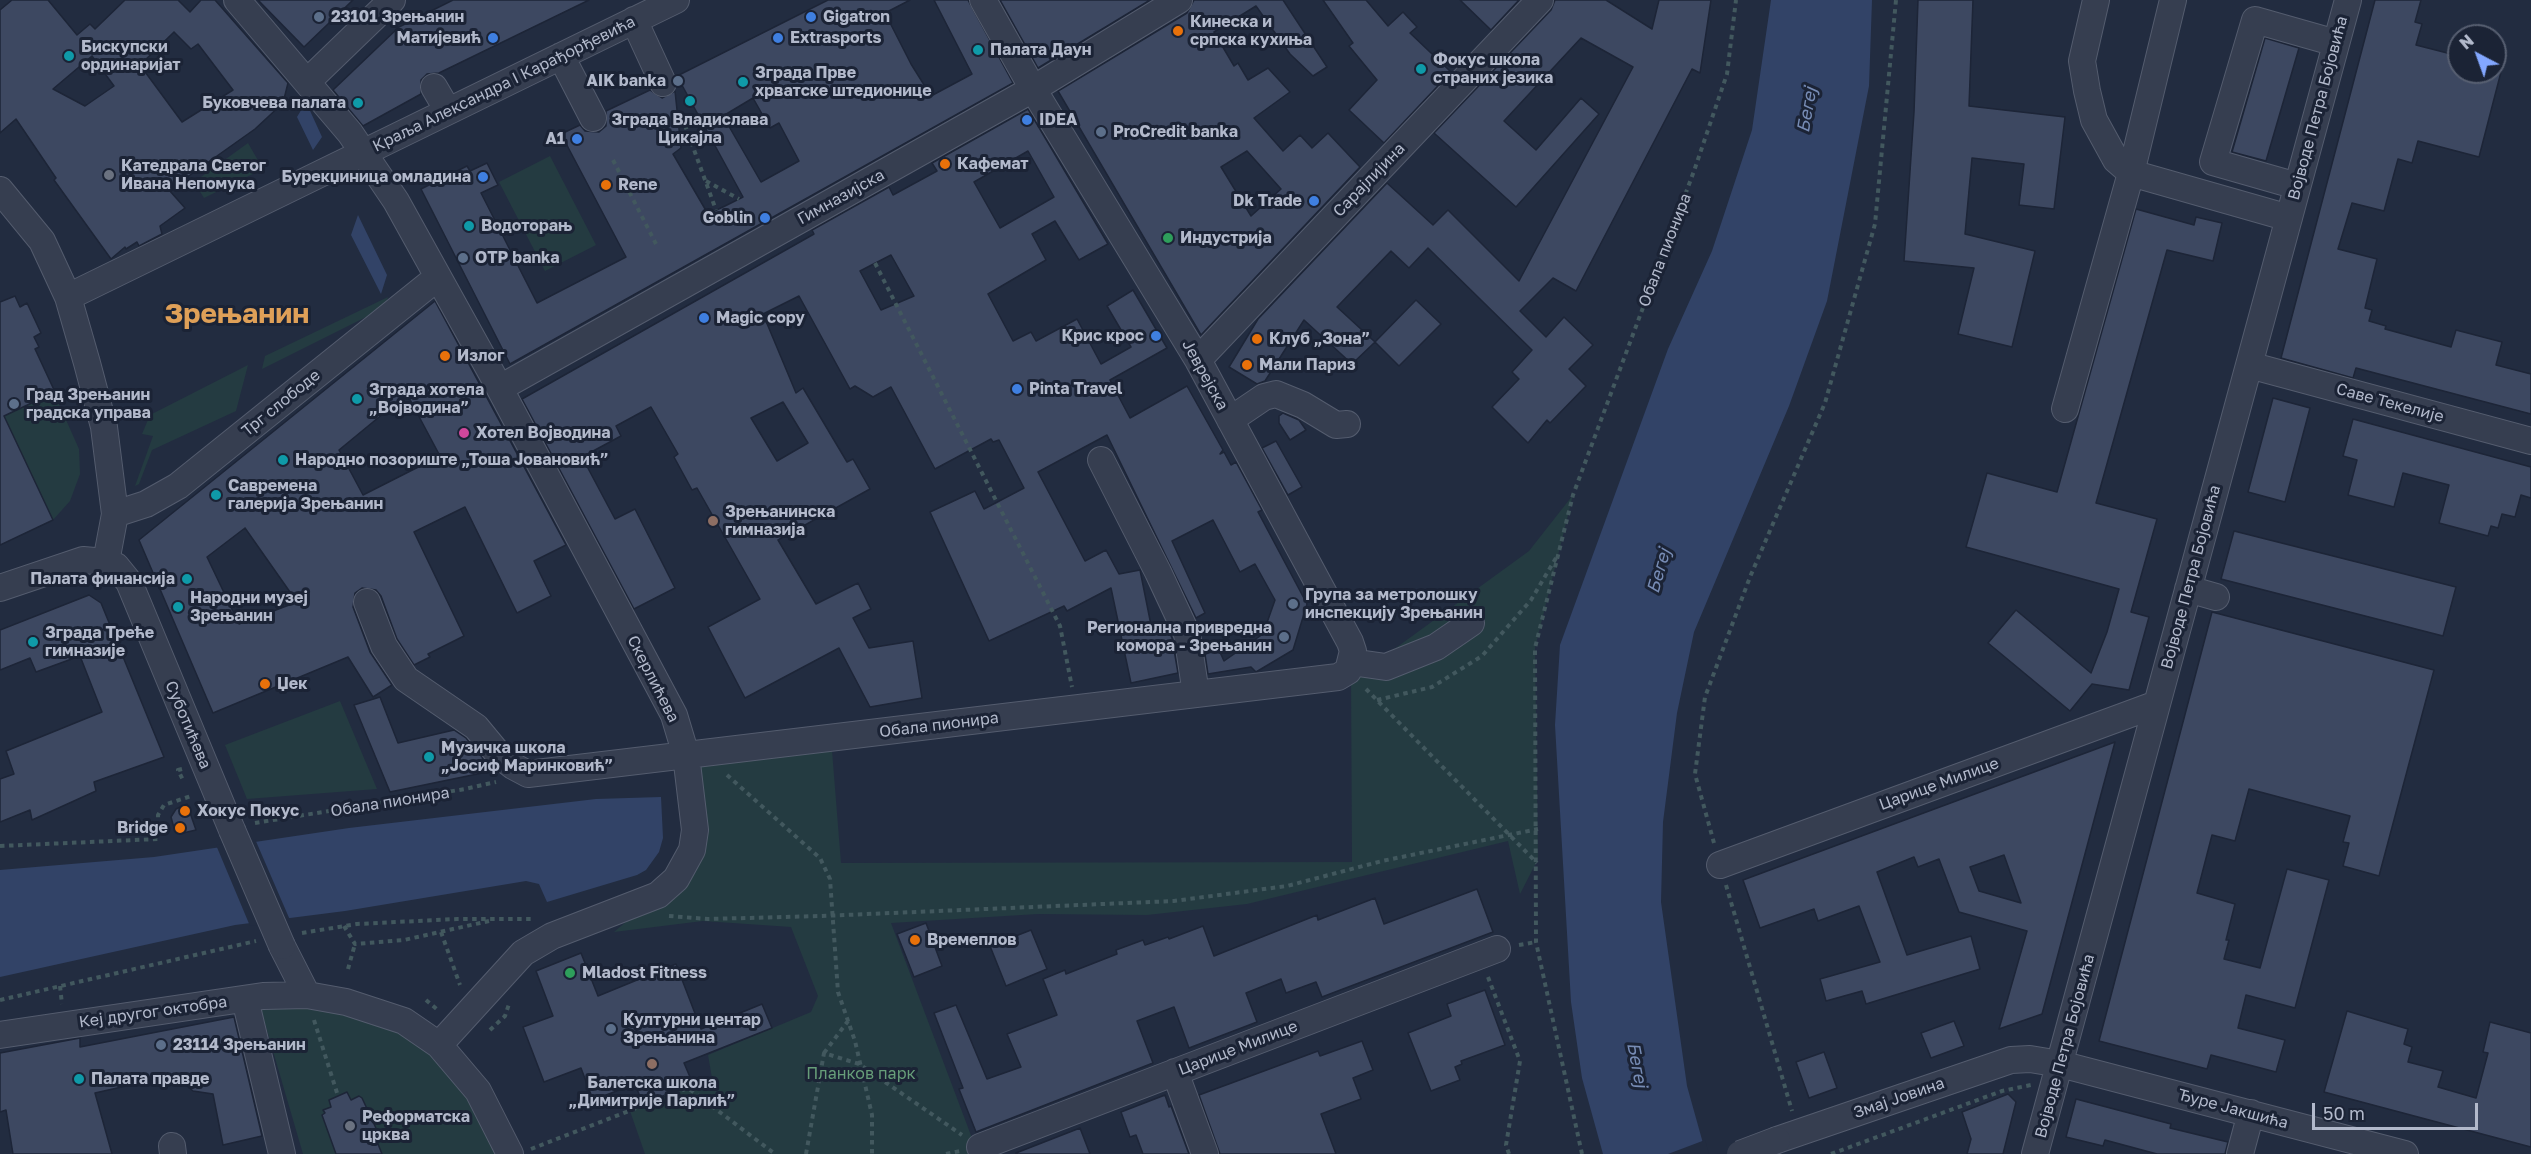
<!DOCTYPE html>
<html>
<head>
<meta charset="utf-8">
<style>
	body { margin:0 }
	#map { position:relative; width:2531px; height:1154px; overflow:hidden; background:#222c40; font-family:"Golos Text",sans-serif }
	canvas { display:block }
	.north { position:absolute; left:2447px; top:24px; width:60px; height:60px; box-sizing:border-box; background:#1b2335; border:2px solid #575f71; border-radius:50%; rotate:319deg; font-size:16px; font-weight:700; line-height:24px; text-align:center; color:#b2b9cb }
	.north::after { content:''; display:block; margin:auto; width:21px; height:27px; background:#83a7ff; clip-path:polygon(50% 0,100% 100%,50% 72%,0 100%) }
	.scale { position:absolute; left:2312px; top:1103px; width:166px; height:27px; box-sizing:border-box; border:3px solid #b2b9cb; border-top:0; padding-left:8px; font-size:18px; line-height:21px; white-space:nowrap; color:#b2b9cb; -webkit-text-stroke:4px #1b2335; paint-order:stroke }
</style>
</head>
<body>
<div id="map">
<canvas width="2531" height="1154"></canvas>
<div class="north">N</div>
<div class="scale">50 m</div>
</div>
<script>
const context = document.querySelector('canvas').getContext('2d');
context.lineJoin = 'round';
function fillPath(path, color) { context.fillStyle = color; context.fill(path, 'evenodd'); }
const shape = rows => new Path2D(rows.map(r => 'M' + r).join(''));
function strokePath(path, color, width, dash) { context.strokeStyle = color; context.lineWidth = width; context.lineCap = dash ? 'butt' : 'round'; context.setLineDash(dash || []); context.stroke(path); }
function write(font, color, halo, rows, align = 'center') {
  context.font = font + ' "Golos Text",sans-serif'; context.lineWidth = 6; context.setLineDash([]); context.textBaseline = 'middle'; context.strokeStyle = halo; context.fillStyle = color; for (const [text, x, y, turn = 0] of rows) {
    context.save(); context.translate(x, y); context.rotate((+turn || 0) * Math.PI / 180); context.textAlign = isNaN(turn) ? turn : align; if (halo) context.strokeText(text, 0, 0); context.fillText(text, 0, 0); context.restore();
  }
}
fillPath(shape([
	[248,143,263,169,204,198,194,182],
	[550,156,596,245,545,271,499,182],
	[388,297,384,308,262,369,265,356],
	[248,365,236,411,152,450,139,484,135,486,153,436,142,434,150,415],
	[54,393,79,449,80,474,70,501,53,520,4,416],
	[1573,495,1535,648,1538,859,1520,894,1508,841,1247,904,1147,915,1038,914,891,923,978,1154,645,1154,630,1111,712,1078,708,1055,811,1012,818,996,791,927,703,921,614,932,676,879,683,870,686,755,831,738,841,863,1352,862,1351,675,1382,658,1529,551],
	[340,701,377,789,247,799,225,745],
	[307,995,422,1032,510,1154,303,1154,259,1003]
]), '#243b41');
fillPath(shape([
	[1771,0,1872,0,1869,86,1827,301,1789,406,1694,632,1677,713,1663,822,1661,902,1687,1086,1706,1154,1603,1154,1582,1078,1571,1002,1555,725,1560,645,1668,349,1712,251,1752,130],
	[306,102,322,137,313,150,297,117],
	[358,215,387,275,381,294,351,235],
	[661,797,663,838,659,852,646,870,637,875,547,902,539,884,526,881,345,911,235,925,0,977,0,870,154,857,349,828,596,799]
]), '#324367');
fillPath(shape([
	[255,839,290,920,250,926,216,845],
	[1705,1140,1709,1154,1668,1154]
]), '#222c40');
const building = shape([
	[12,0,48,0,77,35,90,24,95,29,125,0,178,0,190,12,201,0,215,0,288,83,283,103,255,129,169,190,185,208,160,226,162,234,139,246,137,242,126,249,125,247,111,259,54,180,56,178,16,119,0,133,0,10,12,0],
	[174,32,191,49,198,44,233,90,182,122,140,65,174,32],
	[92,56,114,86,85,106,53,89,92,56],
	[258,0,353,0,304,47,258,0],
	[453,0,589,0,439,73,427,74,421,80,421,94,363,126,333,90,399,27,453,0],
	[828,0,910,0,885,13,911,64,931,96,972,74,934,0,968,0,1013,83,510,364,421,189,467,166,470,171,487,163,498,185,481,193,537,303,626,257,561,134,580,125,585,131,599,132,606,126,606,111,650,90,662,98,675,91,681,148,673,154,708,214,725,206,743,197,677,76,828,0],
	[753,98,770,128,779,123,799,161,761,182,723,116,753,98],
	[1000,0,1150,0,1038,68,1000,0],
	[1194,0,1283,0,1327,67,1313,76,1290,54,1256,6,1214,32,1234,66,1238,63,1248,80,1268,68,1290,92,1254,118,1283,151,1300,135,1312,148,1328,133,1360,167,1201,335,1058,91,1187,13,1194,0],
	[1247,151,1281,189,1251,216,1221,167,1247,151],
	[1323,0,1366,0,1388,26,1403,12,1417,27,1410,33,1451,72,1384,143,1349,110,1377,80,1349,46,1353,43,1323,0],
	[1460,0,1519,0,1491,30,1460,0],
	[1555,0,1606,0,1652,29,1659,0,1711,0,1700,73,1692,69,1576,291,1553,278,1520,311,1546,337,1564,317,1593,345,1569,369,1586,386,1550,423,1547,420,1528,443,1492,407,1519,379,1512,372,1532,350,1428,248,1409,268,1391,251,1337,307,1375,342,1352,364,1304,320,1265,381,1257,384,1229,367,1258,319,1387,183,1433,225,1448,210,1519,281,1633,67,1581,38,1504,121,1536,150,1581,98,1599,114,1516,207,1434,133,1551,10,1555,0],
	[1918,0,1973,0,1969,106,2065,117,2054,209,2019,205,2024,164,1972,158,1965,234,2035,251,2012,347,1958,334,1974,268,1904,261,1914,112,1918,0],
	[2375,0,2421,0,2415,22,2422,24,2416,45,2459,56,2459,72,2501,72,2479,157,2418,141,2412,163,2398,159,2384,211,2352,203,2338,249,2377,259,2365,308,2372,310,2369,321,2386,326,2385,329,2451,347,2456,330,2502,342,2496,365,2531,374,2531,414,2356,368,2353,378,2281,358,2375,0],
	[2265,38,2299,48,2266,161,2232,152,2265,38],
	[1028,109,1108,244,1079,260,1055,221,1032,234,1046,260,988,294,1013,341,1031,332,1036,341,1077,319,1101,364,1131,347,1107,306,1133,290,1167,348,1110,380,1130,418,1187,386,1223,450,1220,454,1224,452,1231,465,1236,462,1262,510,1258,512,1307,604,1293,650,1256,672,1251,667,1208,674,1205,654,1219,650,1224,661,1263,634,1275,600,1255,564,1240,572,1213,520,1172,541,1205,613,1196,618,1107,435,1038,472,1085,561,1106,550,1119,574,1140,570,1152,630,1167,627,1172,638,1178,673,1131,683,1111,588,1067,611,1064,606,989,641,930,512,975,491,984,509,1024,488,999,440,993,442,991,439,935,469,891,387,873,397,855,386,850,389,799,296,763,314,796,393,803,388,847,462,853,459,870,489,778,540,816,604,858,583,871,609,853,618,869,648,913,641,922,698,870,707,839,648,745,698,708,627,760,599,697,488,692,490,674,457,678,454,651,407,616,426,621,436,582,457,615,519,635,509,675,588,634,609,522,399,814,234,812,230,889,187,893,195,937,171,932,163,1028,109],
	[1028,151,1054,197,1000,228,974,182,1028,151],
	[891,255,914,296,881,310,860,271,891,255],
	[783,402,808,443,777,461,751,418,783,402],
	[2136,209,2194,225,2196,217,2222,223,2213,261,2167,250,2096,503,2157,519,2131,612,2149,617,2129,690,2092,684,2070,711,1988,643,2016,610,2091,673,2107,632,2119,589,1966,547,1987,473,2057,492,2136,209],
	[15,296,20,307,27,303,41,333,34,337,39,347,35,349,55,392,4,416,53,520,0,545,0,302,15,296],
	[1416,300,1441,324,1399,366,1375,342,1416,300],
	[435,301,566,545,534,561,551,596,517,613,465,507,414,532,464,636,428,654,430,657,414,665,397,639,381,596,376,590,362,588,355,593,353,607,370,652,392,685,373,697,348,657,213,713,139,540,435,301],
	[407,394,440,456,363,495,339,450,407,394],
	[245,528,297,602,239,624,207,557,245,528],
	[2273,398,2310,408,2285,502,2248,492,2273,398],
	[1283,413,1299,420,1306,430,1290,440,1279,423,1279,416,1283,413],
	[2353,419,2531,467,2531,498,2521,495,2515,517,2502,514,2498,528,2491,526,2488,536,2439,523,2449,485,2403,473,2394,507,2348,495,2357,460,2343,456,2353,419],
	[1276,441,1302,487,1288,495,1262,448,1276,441],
	[2234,531,2456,587,2443,636,2221,579,2234,531],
	[89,595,101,603,164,757,94,782,96,791,32,820,30,810,0,822,0,779,14,774,6,751,102,712,80,656,36,672,30,658,0,670,0,630,89,595],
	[2212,612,2434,670,2379,876,2343,866,2349,843,2343,842,2350,816,2249,789,2235,841,2212,835,2197,893,2235,904,2226,940,2229,940,2224,959,2260,968,2287,869,2329,880,2295,1008,2246,995,2238,1028,2285,1040,2276,1072,2211,1055,2207,1069,2099,1041,2212,612],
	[380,697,398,743,454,730,466,738,482,757,487,772,390,792,354,705,380,697],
	[2115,742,2042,1014,1999,1029,2027,931,1959,912,1939,859,1918,867,1914,857,1877,872,1907,955,1971,936,1980,969,1866,1004,1862,991,1826,1001,1820,979,1880,962,1859,906,1818,921,1814,909,1760,928,1743,880,2115,742],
	[2004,855,2021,903,1979,891,1970,867,2004,855],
	[187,804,196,830,183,833,174,828,171,817,176,809,187,804],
	[1477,889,1493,932,1322,997,1316,982,1286,993,1281,979,1246,993,1257,1022,1189,1048,1174,1007,1137,1021,1153,1063,976,1132,959,1089,963,1088,934,1013,956,1005,987,1079,1021,1067,1007,1034,1057,1015,1043,979,1065,970,1066,974,1117,954,1116,950,1143,940,1145,945,1168,937,1169,939,1203,926,1214,956,1317,915,1318,920,1375,898,1384,924,1477,889],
	[926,923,942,966,914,977,897,934,926,923],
	[1031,930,1047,969,1006,986,990,946,1031,930],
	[581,953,598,996,676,964,701,1029,762,1004,772,1028,684,1063,693,1084,643,1104,635,1084,593,1100,581,1068,544,1082,523,1027,553,1016,536,971,581,953],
	[1485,990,1505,1045,1461,1061,1462,1064,1455,1067,1460,1080,1431,1091,1408,1033,1451,1016,1447,1004,1485,990],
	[2347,1011,2408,1029,2404,1044,2412,1047,2408,1062,2443,1071,2438,1087,2476,1098,2488,1053,2483,1052,2490,1022,2531,1033,2531,1147,2324,1092,2347,1011],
	[234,1017,262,1136,223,1145,213,1094,193,1091,175,1075,95,1093,112,1154,13,1154,6,1110,0,1112,0,1053,80,1038,80,1047,234,1017],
	[1954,1021,1964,1046,1931,1058,1921,1033,1954,1021],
	[1362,1041,1373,1070,1353,1078,1361,1099,1321,1114,1336,1154,1220,1154,1199,1095,1318,1051,1320,1056,1362,1041],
	[1824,1052,1837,1088,1809,1098,1796,1062,1824,1052],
	[347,1092,351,1100,359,1096,362,1098,375,1126,380,1138,376,1139,382,1154,336,1154,322,1115,325,1113,323,1110,331,1107,329,1100,347,1092],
	[2008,1094,2016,1102,2003,1154,1967,1154,1971,1139,1962,1112,2008,1094],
	[1165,1095,1169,1107,1171,1106,1189,1154,1143,1154,1136,1135,1130,1137,1121,1112,1165,1095],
	[2076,1099,2171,1124,2170,1128,2228,1142,2225,1154,2157,1154,2105,1140,2103,1146,2066,1137,2076,1099],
	[1080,1128,1090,1154,1016,1154,1016,1153,1080,1128]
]);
fillPath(building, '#3d4861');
strokePath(building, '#1d2537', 1.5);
const minor = shape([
	[237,0,350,133,396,201,492,374,674,715,686,755,695,830,692,850,676,879,658,895,552,936,523,953,439,1045],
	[2096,0,2082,61,2087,91,2094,120,2116,160,2131,173,2173,0],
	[634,20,663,83],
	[561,56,593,118],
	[308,81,392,0],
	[434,87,448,111],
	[2297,186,2213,162,2255,20,2336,43],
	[0,190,42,241,68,297,87,363,104,427,115,514,106,562],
	[68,297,676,0],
	[1198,360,1540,0],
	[2249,365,2531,441],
	[500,388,1033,89,1179,0],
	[2065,409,2131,173,2289,218],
	[1230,420,1264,397,1276,394,1303,405,1336,425,1347,424],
	[1101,460,1158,572,1187,634,1196,694],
	[115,514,146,504,178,486,438,277],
	[0,588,83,560,106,562,116,566,129,582,232,830],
	[2188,589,2216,597],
	[367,602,384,646,406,679,476,727,500,756,513,766,528,774,1338,677,1348,671,1353,651,1350,642,1198,360,1033,89,983,0],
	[1351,662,1386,667,1436,647,1471,623],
	[1720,865,2157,704],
	[282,946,307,995],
	[245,999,282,1154],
	[0,1035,263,996,307,995,346,1002,404,1021,439,1045,478,1091,510,1154],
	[1175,1072,1205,1154],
	[1777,1140,2011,1060,2030,1059,2060,1064,2405,1154],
	[172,1146,173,1154],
	[980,1147,1497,949],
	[2035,1154,2348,0],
	[2240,1154,2251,1113]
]);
strokePath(minor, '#545c6e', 28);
strokePath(shape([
	[685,125,716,210],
	[613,160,656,244],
	[706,181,739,199],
	[875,263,1060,626,1072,687],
	[1366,689,1537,863],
	[1377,700,1432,687,1482,656,1531,600,1556,558],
	[182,769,178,770,184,782],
	[727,775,820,858,830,879,838,992,855,1041,872,1115,872,1154],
	[255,823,465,789,496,782],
	[1714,843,1695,774,1705,697,1750,577,1825,403,1875,224,1896,0],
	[0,846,158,839,158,815,164,805,191,796],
	[1726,885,1792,1111],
	[669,916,708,919,821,916,1174,901,1287,886,1382,861,1538,829],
	[344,926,355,944,404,940,489,921],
	[441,932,460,985],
	[302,933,357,924,457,919,534,919],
	[1519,945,1536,942],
	[348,969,355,944],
	[1488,977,1520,1061,1506,1145,1509,1154],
	[60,986,62,1004],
	[0,1000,256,941],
	[426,1000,439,1011],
	[314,1020,338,1096],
	[490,1030,505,1016,509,1004],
	[824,1053,848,1021],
	[531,1149,688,1088,775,1154],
	[806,1154,824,1053,859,1064,962,1135],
	[946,1154,960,1151],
	[1582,1154,1536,942,1535,648,1573,495,1694,171,1727,74,1736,0],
	[1831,1154,2002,1091,2031,1085]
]), '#42585e', 4, [4.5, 4.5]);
strokePath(minor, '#363e50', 26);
const minorBridge = shape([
	[232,830,282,946],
	[1740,1154,1777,1140]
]);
strokePath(minorBridge, '#545c6e', 28, []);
strokePath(minorBridge, '#363e50', 26);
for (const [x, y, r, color] of [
	[319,17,6,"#5c6f8a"],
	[811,17,6,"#3f7fe0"],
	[1178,31,6,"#e8710a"],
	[493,38,6,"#3f7fe0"],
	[778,38,6,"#3f7fe0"],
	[978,50,6,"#0f9aa8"],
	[69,56,6,"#0f9aa8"],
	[1421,69,6,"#0f9aa8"],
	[678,81,6,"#5c6f8a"],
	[743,82,6,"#0f9aa8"],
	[690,101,6,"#0f9aa8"],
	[358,103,6,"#0f9aa8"],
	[1027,120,6,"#3f7fe0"],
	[1101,132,6,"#5c6f8a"],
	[577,139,6,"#3f7fe0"],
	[945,164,6,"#e8710a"],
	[109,175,6,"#6b7280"],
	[483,177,6,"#3f7fe0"],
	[606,185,6,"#e8710a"],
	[1314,201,6,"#3f7fe0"],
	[765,218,6,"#3f7fe0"],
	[469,226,6,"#0f9aa8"],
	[1168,238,6,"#2e9e5b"],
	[463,258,6,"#5c6f8a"],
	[704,318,6,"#3f7fe0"],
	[1156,336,6,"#3f7fe0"],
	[1257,339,6,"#e8710a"],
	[445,356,6,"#e8710a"],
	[1247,365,6,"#e8710a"],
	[1017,389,6,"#3f7fe0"],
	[357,399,6,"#0f9aa8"],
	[14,404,6,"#5c6f8a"],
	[464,433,6,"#d1479c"],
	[283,460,6,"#0f9aa8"],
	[216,495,6,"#0f9aa8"],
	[713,521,6,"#8d6e63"],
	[187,579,6,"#0f9aa8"],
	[1293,604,6,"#5c6f8a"],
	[178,607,6,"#0f9aa8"],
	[1284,637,6,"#5c6f8a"],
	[33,642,6,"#0f9aa8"],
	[265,684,6,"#e8710a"],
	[429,757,6,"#0f9aa8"],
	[185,811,6,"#e8710a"],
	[180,828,6,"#e8710a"],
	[915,940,6,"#e8710a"],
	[570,973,6,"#2e9e5b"],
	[611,1029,6,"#5c6f8a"],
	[161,1045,6,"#5c6f8a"],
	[652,1064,6,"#8d6e63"],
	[79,1079,6,"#0f9aa8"],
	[350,1126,6,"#6b7280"]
]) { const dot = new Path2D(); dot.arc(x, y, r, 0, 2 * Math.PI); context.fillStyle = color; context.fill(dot); strokePath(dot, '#1b2335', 2); }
write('bold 16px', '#b2b9cb', '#1b2335', [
	["23101 Зрењанин",331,17],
	["Gigatron",823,17],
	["Кинеска и",1190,22],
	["српска кухиња",1190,40],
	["Матијевић",481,38,"right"],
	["Extrasports",790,38],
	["Бискупски",81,47],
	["ординаријат",81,65],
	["Палата Даун",990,50],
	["Фокус школа",1433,60],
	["страних језика",1433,78],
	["Зграда Прве",755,73],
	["хрватске штедионице",755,91],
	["AIK banka",666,81,"right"],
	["Буковчева палата",346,103,"right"],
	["Зграда Владислава",690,120,"center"],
	["Цикајла",690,138,"center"],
	["IDEA",1039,120],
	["ProCredit banka",1113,132],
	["A1",565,139,"right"],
	["Кафемат",957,164],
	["Катедрала Светог",121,166],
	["Ивана Непомука",121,184],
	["Бурекџиница омладина",471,177,"right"],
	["Rene",618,185],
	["Dk Trade",1302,201,"right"],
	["Goblin",753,218,"right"],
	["Водоторањ",481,226],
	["Индустрија",1180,238],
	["OTP banka",475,258],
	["Magic copy",716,318],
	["Крис крос",1144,336,"right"],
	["Клуб „Зона”",1269,339],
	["Излог",457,356],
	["Мали Париз",1259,365],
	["Pinta Travel",1029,389],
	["Зграда хотела",369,390],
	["„Војводина”",369,408],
	["Град Зрењанин",26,395],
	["градска управа",26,413],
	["Хотел Војводина",476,433],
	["Народно позориште „Тоша Јовановић”",295,460],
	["Савремена",228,486],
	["галерија Зрењанин",228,504],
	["Зрењанинска",725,512],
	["гимназија",725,530],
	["Палата финансија",175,579,"right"],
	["Група за метролошку",1305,595],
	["инспекцију Зрењанин",1305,613],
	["Народни музеј",190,598],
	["Зрењанин",190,616],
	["Регионална привредна",1272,628,"right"],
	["комора - Зрењанин",1272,646,"right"],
	["Зграда Треће",45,633],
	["гимназије",45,651],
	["Џек",277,684],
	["Музичка школа",441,748],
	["„Јосиф Маринковић”",441,766],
	["Хокус Покус",197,811],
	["Bridge",168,828,"right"],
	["Времеплов",927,940],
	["Mladost Fitness",582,973],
	["Културни центар",623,1020],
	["Зрењанина",623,1038],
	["23114 Зрењанин",173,1045],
	["Палата правде",91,1079],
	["Балетска школа",652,1083,"center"],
	["„Димитрије Парлић”",652,1101,"center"],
	["Реформатска",362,1117],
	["црква",362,1135]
], 'left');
write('16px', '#b2b9cb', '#1b2335', [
	["Краља Александра I Карађорђевића",504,84,-26],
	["Војводе Петра Бојовића",2318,108,-75],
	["Сарајлијина",1369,180,-46],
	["Гимназијска",841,197,-29],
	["Обала пионира",1665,250,-69],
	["Јеврејска",1205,375,61],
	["Трг слободе",281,403,-39],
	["Саве Текелије",2390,403,15],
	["Војводе Петра Бојовића",2191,577,-75],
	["Скерлићева",653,679,63],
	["Суботићева",188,725,67],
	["Обала пионира",939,725,-7],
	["Царице Милице",1939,784,-20],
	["Обала пионира",390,802,-9],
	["Кеј другог октобра",153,1012,-8],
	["Војводе Петра Бојовића",2065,1046,-75],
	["Царице Милице",1238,1048,-21],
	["Змај Јовина",1899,1098,-19],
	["Ђуре Јакшића",2233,1109,15]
]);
write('16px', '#679e79', '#1b2335', [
	["Планков парк",861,1074]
]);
write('italic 18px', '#778cb5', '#1b2335', [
	["Бегеј",1807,110,-80],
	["Бегеј",1659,571,-74],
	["Бегеј",1637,1065,79]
]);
write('bold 28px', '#dfa058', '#1b2335', [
	["Зрењанин",237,314]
]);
</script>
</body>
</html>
